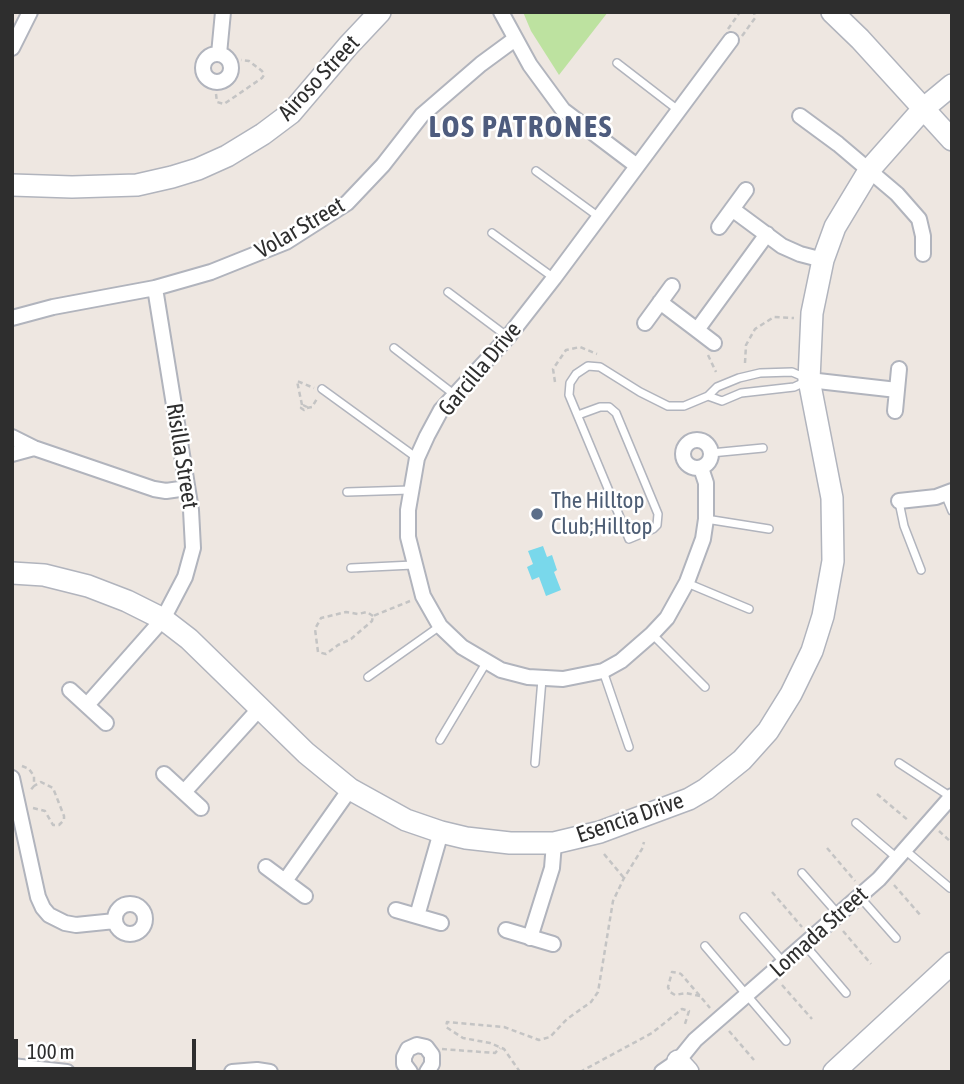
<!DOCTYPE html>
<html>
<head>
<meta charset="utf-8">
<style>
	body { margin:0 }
	#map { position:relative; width:964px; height:1084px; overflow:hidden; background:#eee7e1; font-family:"Asap Condensed",sans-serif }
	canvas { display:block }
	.frame { position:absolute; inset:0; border:14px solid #2e2e2e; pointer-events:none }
	.scale { position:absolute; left:14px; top:1039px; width:182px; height:32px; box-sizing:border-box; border:4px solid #2e2e2e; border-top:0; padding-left:9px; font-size:21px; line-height:24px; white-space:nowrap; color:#2e2e2e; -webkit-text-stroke:5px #fff; paint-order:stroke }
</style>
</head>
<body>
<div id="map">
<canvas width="964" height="1084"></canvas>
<div class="frame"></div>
<div class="scale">100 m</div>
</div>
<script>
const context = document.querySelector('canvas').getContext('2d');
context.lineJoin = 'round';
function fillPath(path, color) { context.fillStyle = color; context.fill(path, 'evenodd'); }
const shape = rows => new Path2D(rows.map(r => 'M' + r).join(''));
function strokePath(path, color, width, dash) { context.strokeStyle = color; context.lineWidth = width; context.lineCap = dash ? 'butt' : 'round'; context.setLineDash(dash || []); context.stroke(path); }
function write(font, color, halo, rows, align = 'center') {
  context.font = font + ' "Asap Condensed",sans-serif'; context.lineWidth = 5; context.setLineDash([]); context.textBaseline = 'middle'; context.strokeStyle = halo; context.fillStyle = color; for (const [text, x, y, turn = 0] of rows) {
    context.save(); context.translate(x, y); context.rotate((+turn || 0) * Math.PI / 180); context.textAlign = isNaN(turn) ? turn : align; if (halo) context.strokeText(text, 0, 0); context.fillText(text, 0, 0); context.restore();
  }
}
fillPath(shape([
	[523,12,608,12,559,75,531,31]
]), '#bde2a0');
fillPath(shape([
	[543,546,547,557,552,555,557,570,554,572,561,590,546,596,539,577,532,580,527,567,533,564,528,551]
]), '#79d8eb');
const lane = shape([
	[617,63,678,110],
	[536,171,599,217],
	[492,233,554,278],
	[448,292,508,337],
	[394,348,455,395],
	[322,389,417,458],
	[708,396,722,401,741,393,794,387,805,382],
	[578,415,600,407,609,407,616,413,658,514,657,525,653,529,629,539,569,395,570,383,576,374,588,366,600,367,640,392,668,406,684,406,708,396,717,387,739,378,760,373,792,372,806,378],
	[711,453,763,448],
	[347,492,410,490],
	[945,494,952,511],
	[899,502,904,526,921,570],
	[706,519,769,529],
	[351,568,413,565],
	[687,583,749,609],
	[652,634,705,687],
	[603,671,629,747],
	[368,677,440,626],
	[440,740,486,663],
	[535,763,542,679],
	[899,763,951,797],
	[856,823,897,858],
	[905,850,950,888],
	[802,873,838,914],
	[859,896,896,938],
	[744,917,784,963],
	[805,945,846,993],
	[705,946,786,1041]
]);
const street = shape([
	[501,12,530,65,563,110,637,166],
	[12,48,30,12],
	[219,54,223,12],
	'203 68a14 14 0 1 1 28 0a14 14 0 1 1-28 0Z',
	[800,116,838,144,897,194,919,219,923,236,923,254],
	[732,209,782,246,800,254,823,260],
	[719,227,746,190],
	[660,302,697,330,767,234],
	[12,318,53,307,155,288,211,272,286,242,347,203,383,165,422,115,481,64,515,39],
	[645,323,672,286],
	[697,330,714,343],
	[809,380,897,390],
	[895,411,899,369],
	[12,437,34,448,154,489,166,491,187,488],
	'683 454a14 14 0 1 1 28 0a14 14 0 1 1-28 0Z',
	[12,454,34,448],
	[701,468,706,483,706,519,703,539,687,582,667,618,652,634,621,661,603,671,563,679,528,677,501,670,462,647,440,626,423,596,408,537,408,510,417,458,427,436,441,410,508,337,554,278,731,40],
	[899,501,936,497,952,491],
	[70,690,106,723],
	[87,705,163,619,185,577,193,548,191,510,155,288],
	[164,774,201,808],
	[12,778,38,897,43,908,49,915,65,923,76,925,115,921],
	[184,792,260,708],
	[266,867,305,896],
	[285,881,350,789],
	'115 919a15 15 0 1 1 30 0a15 15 0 1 1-30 0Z',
	[396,910,441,923],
	[417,916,441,832],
	[506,930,553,944],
	[530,938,552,868,554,843],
	[12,1066,67,1072],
	[232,1072,257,1070,270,1072],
	[410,1072,404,1064,404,1057,408,1049,417,1045,426,1047,432,1055,432,1064,427,1072],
	[662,1072,678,1061,695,1040,879,879,952,796]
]);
const secondary = shape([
	[832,12,860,39,952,140],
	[12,185,72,187,137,185,172,177,198,169,227,156,263,134,291,113,348,46,380,12],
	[12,573,44,575,88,586,127,601,163,619,189,639,306,753,350,789,406,820,441,832,466,838,510,843,554,843,600,832,689,799,706,789,742,760,768,731,791,694,812,651,823,616,833,561,832,498,809,380,812,313,823,260,835,227,870,169,923,109,952,85],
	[678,1061,688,1072],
	[834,1072,952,963]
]);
strokePath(lane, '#b1b4bd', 10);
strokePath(street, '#b1b4bd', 18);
strokePath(secondary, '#b1b4bd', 24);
strokePath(shape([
	[728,29,740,12],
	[742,36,755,18,754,12],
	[216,94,217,102,224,104,262,78,264,75,262,71,249,61,241,60],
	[708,355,716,372],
	[745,363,746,345,755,329,774,317,794,318],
	[555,382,553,369,566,350,580,347,597,354],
	[302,405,297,381,314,388],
	[303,405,307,407,304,410,301,408,303,405],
	[307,408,312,407,318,397],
	[373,616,367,612,358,614,346,612,321,618,315,629,318,652,326,654,338,645,351,639,372,621,373,616,410,601],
	[22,766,29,769,34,776,34,786,29,792],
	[877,794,909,821],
	[33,808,45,811,53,825,59,825,64,820,64,816,53,788,41,782,34,786],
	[939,831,952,843],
	[827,848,855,881],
	[604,854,624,878],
	[894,885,922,917],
	[772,892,802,927],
	[843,931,871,964],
	[782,985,812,1019],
	[700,996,686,993,675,995,670,992,668,987,672,972,679,973,681,974,700,996,710,1008],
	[729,1031,754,1060],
	[442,1049,495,1053,500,1048],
	[520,1072,504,1049,490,1043,463,1038,446,1027,447,1022,504,1027,539,1040,550,1037,567,1019,591,1002,598,992,613,901,624,878,642,849,644,842],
	[580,1072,652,1033,682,1009,689,1011,684,1027]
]), '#c4c4c4', 2.5, [5, 3.5]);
strokePath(lane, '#fff', 7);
strokePath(street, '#fff', 14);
strokePath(secondary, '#fff', 21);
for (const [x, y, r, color] of [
	[537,514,7,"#5c6f8a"]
]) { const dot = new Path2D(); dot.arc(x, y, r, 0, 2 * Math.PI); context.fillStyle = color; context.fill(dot); strokePath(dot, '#fff', 2.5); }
write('23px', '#2e2e2e', '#fff', [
	["Airoso Street",319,78,-47],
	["Volar Street",300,228,-30],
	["Garcilla Drive",480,369,-50],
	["Risilla Street",182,456,81],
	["Esencia Drive",630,818,-19],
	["Lomada Street",819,932,-42]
]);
write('23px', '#4e5e75', '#fff', [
	["The Hilltop",551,501],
	["Club;Hilltop",551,527]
], 'left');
context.letterSpacing = '2px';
write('bold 30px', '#4e5c7e', '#fff', [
	["LOS PATRONES",521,128]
]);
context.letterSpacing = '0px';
</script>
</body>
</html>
